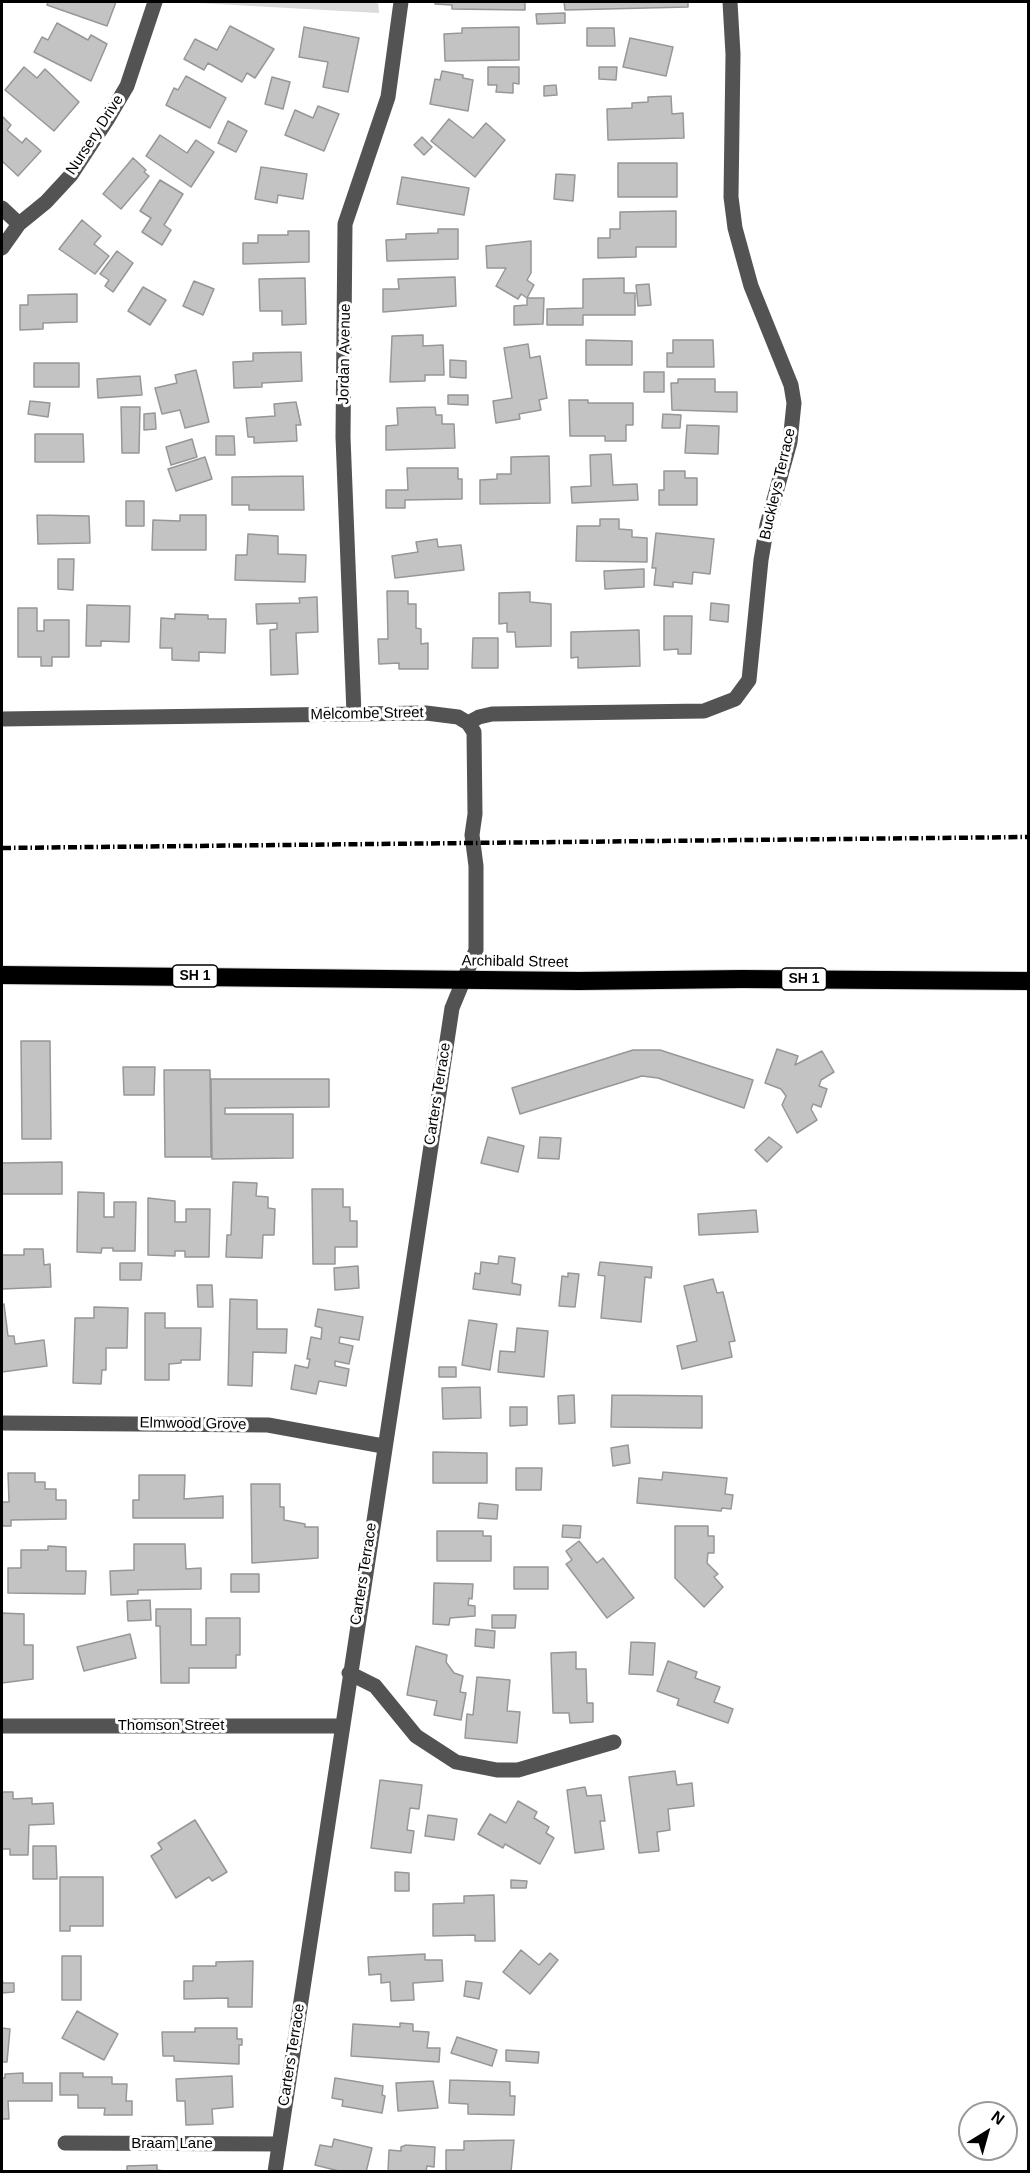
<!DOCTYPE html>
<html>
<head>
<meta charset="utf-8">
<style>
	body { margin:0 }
	#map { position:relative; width:1030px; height:2173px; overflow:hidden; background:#fff; font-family:Helvetica,sans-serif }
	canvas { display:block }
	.frame { position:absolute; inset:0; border:3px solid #000; pointer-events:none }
	.north { position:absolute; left:958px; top:2101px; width:60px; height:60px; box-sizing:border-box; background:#fff; border:2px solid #999; border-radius:50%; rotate:37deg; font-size:16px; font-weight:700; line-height:24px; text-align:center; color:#000 }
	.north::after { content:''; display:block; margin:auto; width:21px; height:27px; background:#000; clip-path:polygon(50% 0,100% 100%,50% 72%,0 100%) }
</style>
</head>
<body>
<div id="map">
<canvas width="1030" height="2173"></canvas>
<div class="frame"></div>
<div class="north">N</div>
</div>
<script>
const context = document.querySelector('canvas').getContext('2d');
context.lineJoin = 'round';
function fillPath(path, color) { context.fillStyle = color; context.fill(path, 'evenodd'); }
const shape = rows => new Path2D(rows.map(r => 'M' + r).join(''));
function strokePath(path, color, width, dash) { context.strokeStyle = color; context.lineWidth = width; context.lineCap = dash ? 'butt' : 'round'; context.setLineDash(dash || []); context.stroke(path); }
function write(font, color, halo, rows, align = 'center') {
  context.font = font + ' Helvetica,sans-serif'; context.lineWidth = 6; context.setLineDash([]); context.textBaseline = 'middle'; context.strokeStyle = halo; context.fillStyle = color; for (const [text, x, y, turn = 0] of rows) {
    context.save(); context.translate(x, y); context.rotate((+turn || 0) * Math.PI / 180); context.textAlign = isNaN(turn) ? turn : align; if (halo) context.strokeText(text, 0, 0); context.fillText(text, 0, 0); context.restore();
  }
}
fillPath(shape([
	[179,2,378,2,379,13]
]), '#dadada');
const building = shape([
	[48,2,116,2,107,26,47,5,48,2],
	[435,2,525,2,525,10,452,9,452,5,435,4,435,2],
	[564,2,688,2,688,7,565,10,564,2],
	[565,13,565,23,537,24,536,14,565,13],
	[57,23,88,40,91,35,107,44,91,81,34,52,42,37,48,40,57,23],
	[230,26,274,49,255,78,247,73,242,82,208,63,204,70,184,59,195,39,217,50,230,26],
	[304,27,359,38,348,92,323,87,328,62,299,57,304,27],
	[519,27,519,60,445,61,444,34,462,33,462,28,519,27],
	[587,28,614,28,615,46,587,46,587,28],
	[630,38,673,47,666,76,623,67,630,38],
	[24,67,37,78,45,69,79,102,54,131,5,90,24,67],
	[488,67,519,67,519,84,513,83,513,93,496,92,497,85,488,85,488,67],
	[599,67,617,67,616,80,599,79,599,67],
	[442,71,463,75,463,78,473,80,468,111,430,104,435,79,440,80,442,71],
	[186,76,226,98,210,128,166,105,174,88,178,90,186,76],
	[272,77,290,82,283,109,265,104,272,77],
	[556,85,557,95,544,96,544,86,556,85],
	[671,96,672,114,683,113,684,138,608,140,607,109,632,108,632,103,648,102,648,97,671,96],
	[318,106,339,114,324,151,285,135,295,110,313,118,318,106],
	[2,116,11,125,7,130,22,143,26,138,41,151,18,176,2,161,2,116],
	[449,119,473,138,486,123,505,140,475,177,431,141,449,119],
	[228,121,247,131,236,152,218,143,228,121],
	[160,135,187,153,196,140,214,152,191,187,146,156,160,135],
	[422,137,432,147,424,155,414,145,422,137],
	[133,158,146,170,144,172,149,176,121,209,103,194,133,158],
	[618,163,677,163,677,197,618,197,618,163],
	[261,167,307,174,303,199,278,195,277,203,255,199,261,167],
	[556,174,575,175,573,201,554,199,556,174],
	[402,177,469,188,464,215,397,204,402,177],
	[160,180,183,194,164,225,171,230,162,245,142,232,151,218,140,211,160,180],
	[676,211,676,247,636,247,636,257,598,258,598,238,610,238,610,229,620,229,620,212,676,211],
	[82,220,101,236,94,244,109,256,95,274,59,249,82,220],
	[438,229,458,229,458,259,387,261,386,240,406,239,406,234,438,233,438,229],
	[288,231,309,231,309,262,243,264,243,243,258,243,258,235,288,235,288,231],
	[531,241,531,273,527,280,534,285,527,298,521,294,518,299,496,286,506,268,487,268,486,246,531,241],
	[117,251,133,263,113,292,105,286,109,280,100,274,117,251],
	[455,277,456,306,383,312,383,289,399,289,398,279,455,277],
	[305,278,306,324,282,325,282,311,260,311,259,279,305,278],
	[624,278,624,293,635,293,635,315,583,315,583,325,547,325,547,309,583,308,583,279,624,278],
	[194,281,214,289,203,315,183,306,194,281],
	[649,284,651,305,638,306,636,285,649,284],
	[143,287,166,300,150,325,128,311,143,287],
	[77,294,77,322,43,323,43,329,20,330,20,305,28,305,28,295,77,294],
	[527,298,544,298,543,324,514,325,514,306,527,305,527,298],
	[423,335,423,346,443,345,444,375,425,375,425,381,390,382,392,336,423,335],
	[586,340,632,341,632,365,586,365,586,340],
	[673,340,713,340,714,367,667,367,667,353,673,353,673,340],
	[528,344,530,358,540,356,547,398,539,400,541,410,519,414,520,419,496,423,493,401,512,398,504,348,528,344],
	[301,352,302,381,262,383,262,387,234,388,233,362,253,361,253,353,301,352],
	[450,360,466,361,466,378,450,377,450,360],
	[34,363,79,363,79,387,34,387,34,363],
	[196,370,209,422,185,428,180,410,162,414,155,388,177,383,175,375,196,370],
	[644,372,664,372,664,392,644,392,644,372],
	[140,376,142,395,98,398,97,379,140,376],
	[678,379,715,379,715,392,737,392,737,412,672,410,671,383,678,383,678,379],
	[448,395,468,395,468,405,448,404,448,395],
	[569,400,588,400,588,403,633,403,633,425,626,425,626,441,605,441,605,436,570,436,569,400],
	[30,401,50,403,48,417,28,414,30,401],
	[296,402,301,425,296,425,297,441,254,443,254,437,248,437,246,418,275,416,274,404,296,402],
	[121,407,140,407,139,453,122,453,121,407],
	[435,407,436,415,442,415,442,424,454,424,455,448,386,450,386,426,398,425,397,408,435,407],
	[155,413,156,429,144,430,144,414,155,413],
	[663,414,681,415,680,428,662,428,663,414],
	[687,425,719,426,718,454,685,453,687,425],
	[35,434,83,434,84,462,35,462,35,434],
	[216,436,234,436,235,455,216,455,216,436],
	[192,439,197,457,171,465,166,447,192,439],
	[611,454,613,485,637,484,638,500,572,503,571,487,591,486,590,455,611,454],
	[549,456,550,503,480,504,480,480,497,479,497,474,511,474,511,457,549,456],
	[205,457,212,479,176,491,168,469,205,457],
	[407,468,458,468,458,479,462,479,462,499,405,500,405,508,386,508,386,490,408,490,407,468],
	[664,471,685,471,685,478,697,478,697,505,659,505,659,490,664,490,664,471],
	[303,476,304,510,249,510,249,505,232,505,232,477,303,476],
	[126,501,144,501,144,526,126,526,126,501],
	[37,515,89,516,90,543,38,544,37,515],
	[180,515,206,515,206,550,152,550,153,520,180,521,180,515],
	[600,519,619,519,619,529,632,530,632,537,647,538,647,562,576,561,577,526,600,526,600,519],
	[656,533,714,539,710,574,693,572,692,584,673,582,673,587,654,585,656,568,652,568,656,533],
	[248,534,278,536,278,554,306,555,305,582,235,580,236,555,247,555,248,534],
	[437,539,438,547,461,545,464,570,395,578,392,556,418,552,416,542,437,539],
	[58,559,74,559,73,590,58,589,58,559],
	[644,569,644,587,605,589,604,571,644,569],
	[387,591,408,591,408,604,416,604,416,628,421,629,421,644,428,643,428,669,399,669,399,663,379,664,378,639,388,639,387,591],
	[530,592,530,602,551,604,551,646,516,647,515,632,507,632,507,623,499,624,499,593,530,592],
	[317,597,318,632,296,633,298,674,271,675,270,630,277,629,277,623,257,624,256,604,300,603,299,598,317,597],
	[711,603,729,605,728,622,710,620,711,603],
	[87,605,130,606,129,642,101,641,101,646,86,646,87,605],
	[18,608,37,608,37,631,44,631,44,620,69,620,69,657,52,657,52,666,41,666,41,657,18,657,18,608],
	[175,614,208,615,208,619,226,619,225,653,199,652,199,661,172,660,172,648,160,648,161,618,175,619,175,614],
	[664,616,692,616,691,654,678,654,678,649,664,650,664,616],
	[639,630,640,666,578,668,578,657,571,658,571,632,639,630],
	[473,638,498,638,498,668,472,668,473,638],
	[21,1041,50,1041,51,1139,22,1139,21,1041],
	[777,1049,798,1056,795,1065,822,1051,834,1072,821,1080,819,1086,827,1089,821,1107,813,1104,811,1109,817,1120,797,1133,782,1105,786,1096,781,1089,765,1083,777,1049],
	[633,1050,660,1050,753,1080,744,1108,658,1078,642,1076,520,1114,512,1088,633,1050],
	[123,1067,155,1067,154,1095,124,1095,123,1067],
	[164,1070,210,1070,211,1157,165,1157,164,1070],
	[211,1079,329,1079,329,1107,225,1108,225,1114,293,1114,293,1158,212,1159,211,1079],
	[488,1137,524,1146,518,1172,481,1163,488,1137],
	[540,1137,561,1138,559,1159,538,1158,540,1137],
	[769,1137,782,1147,767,1162,755,1150,769,1137],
	[62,1162,62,1194,2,1194,2,1163,62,1162],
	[233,1182,257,1183,256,1196,268,1197,268,1208,275,1209,274,1235,263,1235,262,1258,226,1257,227,1235,231,1235,233,1182],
	[312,1189,343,1189,343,1207,350,1207,350,1221,357,1221,357,1247,335,1247,335,1264,313,1264,312,1189],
	[78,1192,104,1193,104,1217,114,1217,114,1202,136,1202,135,1251,113,1251,113,1248,102,1248,101,1253,77,1252,78,1192],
	[148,1198,175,1201,175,1222,186,1222,186,1209,210,1209,209,1257,185,1257,185,1251,175,1251,175,1256,148,1255,148,1198],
	[756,1210,758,1232,699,1235,698,1214,756,1210],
	[2,1248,2,1255,24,1255,24,1249,43,1249,44,1265,50,1264,51,1287,2,1289,2,1248],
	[499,1256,515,1258,512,1283,521,1285,520,1295,473,1289,475,1273,480,1274,481,1262,498,1264,499,1256],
	[600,1262,652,1267,651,1278,645,1277,641,1322,601,1318,605,1276,598,1275,600,1262],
	[120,1263,142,1263,141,1280,120,1280,120,1263],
	[358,1266,359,1288,335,1290,334,1268,358,1266],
	[568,1273,579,1274,575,1307,559,1306,562,1276,568,1277,568,1273],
	[713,1279,717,1293,723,1292,735,1341,729,1342,732,1357,682,1369,677,1346,697,1341,684,1286,713,1279],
	[197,1285,212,1285,213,1307,198,1307,197,1285],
	[230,1299,257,1300,257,1329,287,1329,286,1353,253,1352,252,1386,228,1385,230,1299],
	[2,1304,4,1304,8,1336,14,1336,15,1344,44,1340,47,1366,2,1372,2,1304],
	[94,1307,128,1308,127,1348,106,1348,106,1370,102,1370,101,1384,73,1383,75,1318,94,1318,94,1307],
	[318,1309,363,1317,359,1340,340,1337,339,1343,353,1346,349,1364,335,1361,335,1366,349,1369,346,1386,319,1381,316,1394,291,1389,295,1365,308,1368,310,1359,307,1359,311,1337,321,1339,322,1328,315,1326,318,1309],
	[145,1313,165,1313,165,1328,201,1328,200,1360,181,1360,181,1363,169,1364,169,1380,145,1380,145,1313],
	[469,1320,497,1324,490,1370,462,1365,469,1320],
	[517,1328,548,1331,544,1377,498,1372,500,1351,515,1352,517,1328],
	[439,1367,456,1367,456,1377,439,1377,439,1367],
	[480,1387,481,1418,443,1419,442,1388,480,1387],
	[574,1395,575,1423,559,1424,558,1396,574,1395],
	[612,1395,702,1396,702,1428,611,1427,612,1395],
	[510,1407,527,1407,527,1425,510,1426,510,1407],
	[628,1445,630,1463,613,1466,611,1448,628,1445],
	[433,1452,487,1453,487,1483,433,1483,433,1452],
	[516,1468,542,1468,541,1490,516,1490,516,1468],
	[663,1472,727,1478,725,1494,733,1495,731,1509,722,1508,721,1511,637,1503,639,1478,662,1480,663,1472],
	[8,1473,35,1473,35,1482,45,1482,45,1489,56,1489,56,1500,66,1500,66,1519,11,1520,11,1526,2,1526,2,1502,9,1502,8,1473],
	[139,1475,185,1475,184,1499,223,1496,223,1518,133,1518,133,1500,139,1500,139,1475],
	[251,1484,280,1484,280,1507,284,1507,284,1520,305,1524,305,1527,318,1527,318,1558,252,1563,251,1484],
	[479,1503,498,1505,497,1519,478,1518,479,1503],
	[563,1525,581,1526,580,1538,562,1537,563,1525],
	[675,1526,708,1526,708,1536,714,1536,714,1553,708,1553,707,1563,718,1574,714,1577,723,1587,704,1607,675,1578,675,1526],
	[437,1531,483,1531,483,1536,491,1536,491,1561,437,1561,437,1531],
	[579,1541,597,1563,603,1558,634,1598,607,1618,566,1564,572,1560,566,1551,579,1541],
	[134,1544,185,1544,186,1569,201,1568,201,1589,138,1590,138,1594,111,1595,110,1571,134,1570,134,1544],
	[48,1546,66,1547,66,1571,86,1571,85,1594,8,1593,8,1568,21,1568,21,1550,48,1550,48,1546],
	[514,1567,548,1567,548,1589,514,1589,514,1567],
	[231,1574,259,1574,259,1592,231,1592,231,1574],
	[434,1583,473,1584,472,1599,469,1598,468,1605,475,1606,475,1616,450,1618,449,1625,433,1624,434,1583],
	[150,1600,151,1620,128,1621,127,1601,150,1600],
	[156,1609,191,1609,191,1645,206,1645,206,1618,240,1618,240,1655,236,1655,236,1668,189,1668,189,1683,161,1683,160,1626,156,1626,156,1609],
	[2,1613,24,1614,24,1645,33,1645,33,1679,2,1683,2,1613],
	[492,1615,516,1615,515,1628,492,1628,492,1615],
	[476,1629,495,1631,494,1648,475,1646,476,1629],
	[130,1634,136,1658,84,1671,77,1647,130,1634],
	[631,1642,655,1643,653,1675,629,1674,631,1642],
	[416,1646,447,1655,446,1662,454,1673,463,1676,460,1692,466,1693,461,1720,434,1715,437,1701,407,1695,416,1646],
	[576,1652,576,1669,586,1669,587,1703,593,1703,593,1722,570,1723,569,1713,553,1713,551,1653,576,1652],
	[668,1661,697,1672,695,1678,720,1687,714,1702,733,1709,728,1723,677,1705,679,1699,657,1691,668,1661],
	[477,1677,510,1680,507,1711,520,1712,517,1743,465,1738,467,1714,473,1715,477,1677],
	[675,1771,677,1785,692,1783,694,1806,668,1809,670,1830,657,1832,659,1851,639,1853,629,1777,675,1771],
	[380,1780,422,1785,419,1809,410,1808,407,1830,414,1831,411,1853,371,1848,380,1780],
	[585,1787,587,1796,601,1795,605,1821,600,1821,604,1849,575,1853,567,1790,585,1787],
	[2,1792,13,1792,13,1799,32,1798,32,1804,53,1803,54,1824,29,1825,28,1855,10,1855,10,1849,2,1849,2,1792],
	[518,1801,537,1812,534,1818,549,1827,546,1833,554,1838,540,1864,505,1844,503,1848,478,1834,490,1814,506,1823,518,1801],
	[428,1815,457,1819,454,1840,425,1836,428,1815],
	[195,1820,227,1872,212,1881,209,1877,176,1898,151,1856,162,1849,158,1843,195,1820],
	[33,1846,56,1846,57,1879,33,1879,33,1846],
	[395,1872,409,1873,409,1891,395,1891,395,1872],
	[60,1877,103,1877,103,1926,70,1926,70,1931,60,1931,60,1877],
	[511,1880,527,1881,526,1888,511,1888,511,1880],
	[494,1895,495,1941,475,1941,475,1935,433,1936,433,1904,464,1903,464,1896,494,1895],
	[521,1950,539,1965,550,1953,558,1960,530,1994,503,1972,521,1950],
	[425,1954,425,1960,442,1960,443,1981,413,1983,414,2000,391,2001,390,1982,381,1983,381,1974,369,1975,368,1957,425,1954],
	[62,1956,81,1956,81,2000,62,2000,62,1956],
	[253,1961,252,2007,228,2007,228,1998,184,1999,184,1981,193,1981,193,1966,216,1966,216,1962,253,1961],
	[2,1979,3,1983,14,1983,14,1992,2,1993,2,2007,2,1979],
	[466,1981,482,1983,479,1999,464,1996,466,1981],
	[77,2011,118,2034,104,2060,62,2038,77,2011],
	[400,2023,413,2024,413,2031,429,2032,427,2048,440,2048,439,2062,351,2056,353,2024,400,2027,400,2023],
	[2,2028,10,2029,7,2062,2,2062,2,2028],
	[195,2028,237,2028,237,2039,242,2039,242,2045,239,2045,239,2064,174,2061,174,2056,163,2056,162,2032,195,2032,195,2028],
	[457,2037,497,2050,492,2066,451,2053,457,2037],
	[506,2050,539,2052,538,2063,506,2061,506,2050],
	[23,2073,23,2083,52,2083,52,2101,8,2101,9,2119,2,2119,2,2078,5,2078,5,2074,23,2073],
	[60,2073,83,2073,83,2077,112,2077,112,2084,127,2084,126,2101,132,2101,132,2115,104,2115,105,2108,78,2108,78,2095,60,2095,60,2073],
	[232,2076,233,2107,212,2109,213,2124,186,2125,185,2101,177,2101,176,2079,232,2076],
	[335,2078,383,2086,382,2095,385,2096,382,2113,342,2106,343,2100,332,2098,335,2078],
	[450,2080,510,2082,510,2096,515,2096,514,2115,468,2114,468,2104,449,2103,450,2080],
	[433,2081,438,2108,398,2111,396,2083,433,2081],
	[334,2139,372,2148,366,2172,343,2172,315,2165,320,2145,332,2147,334,2139],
	[514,2140,511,2172,446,2172,446,2150,464,2150,464,2141,514,2140],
	[406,2145,435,2147,434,2167,427,2166,426,2172,388,2172,389,2150,401,2151,401,2147,406,2145],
	[157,2165,157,2170,171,2172,127,2172,127,2166,157,2165]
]);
fillPath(building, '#c3c3c3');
strokePath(building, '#979797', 1.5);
const highway = shape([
	[2,975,579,981,742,979,1028,981]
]);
strokePath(highway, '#dbdbdb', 20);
strokePath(shape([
	[2,208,19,224],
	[2,248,19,224,46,202,71,175,107,120,127,86,155,2],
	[354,714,343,437,345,224,388,97,401,2],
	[2,719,426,713,458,717,468,723,474,732,475,814,472,835,476,866,476,950,452,1008,275,2172],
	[468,723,479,717,492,714,704,711,735,699,749,680,761,560,767,525,790,442,794,403,791,385,751,286,735,228,731,197,733,54,730,2],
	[2,1423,268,1425,383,1446],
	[349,1673,375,1686,416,1736,456,1762,497,1770,518,1770,614,1742],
	[2,1726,341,1726],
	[65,2143,279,2144]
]), '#535353', 15);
strokePath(highway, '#000', 18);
strokePath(shape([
	[2,848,1028,837]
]), '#000', 4.5, [9, 3, 1.5, 3]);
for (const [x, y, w] of [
	[195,976,45],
	[804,979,45]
]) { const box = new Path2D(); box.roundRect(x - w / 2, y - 11, w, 22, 4.5); context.fillStyle = '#fff'; context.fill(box); strokePath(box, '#000', 1.5); }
write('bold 14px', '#000', null, [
	["SH 1",195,976],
	["SH 1",804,979]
]);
write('15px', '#000', '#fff', [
	["Nursery Drive",95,135,-57],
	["Jordan Avenue",345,354,-89],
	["Buckleys Terrace",778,484,-77],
	["Melcombe Street",367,714,-1],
	["Archibald Street",515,962,1],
	["Carters Terrace",438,1094,-81],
	["Elmwood Grove",193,1424,1],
	["Carters Terrace",364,1574,-81],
	["Thomson Street",171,1726],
	["Carters Terrace",292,2055,-81],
	["Braam Lane",172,2144]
]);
</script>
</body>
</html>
